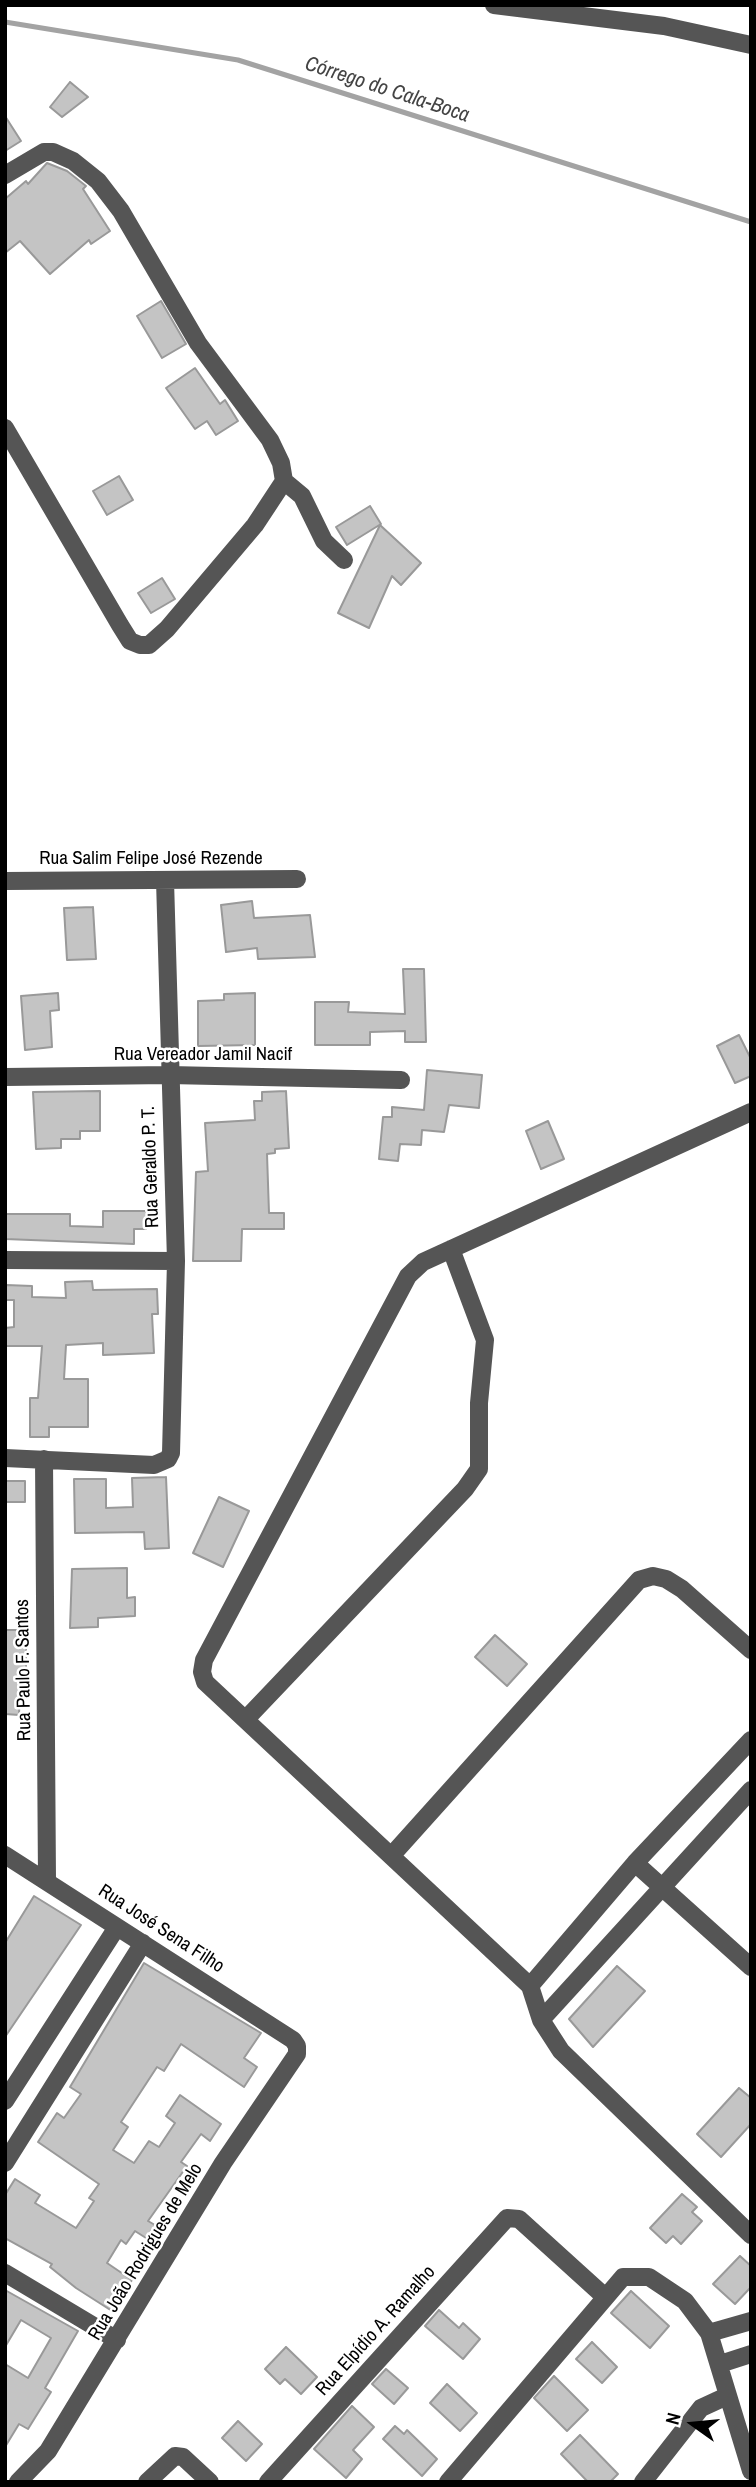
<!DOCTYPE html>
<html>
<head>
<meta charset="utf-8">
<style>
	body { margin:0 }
	#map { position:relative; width:756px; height:2487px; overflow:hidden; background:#fff; font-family:"Archivo Narrow",sans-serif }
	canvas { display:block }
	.frame { position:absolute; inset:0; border:7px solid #000; pointer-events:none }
	.north { position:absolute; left:658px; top:2389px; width:70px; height:70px; -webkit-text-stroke:5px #fff; paint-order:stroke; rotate:285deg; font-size:19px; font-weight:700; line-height:28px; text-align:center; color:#000 }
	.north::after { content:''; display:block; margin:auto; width:24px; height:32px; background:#000; clip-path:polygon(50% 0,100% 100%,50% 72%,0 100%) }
</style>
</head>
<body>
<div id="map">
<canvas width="756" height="2487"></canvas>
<div class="frame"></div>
<div class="north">N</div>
</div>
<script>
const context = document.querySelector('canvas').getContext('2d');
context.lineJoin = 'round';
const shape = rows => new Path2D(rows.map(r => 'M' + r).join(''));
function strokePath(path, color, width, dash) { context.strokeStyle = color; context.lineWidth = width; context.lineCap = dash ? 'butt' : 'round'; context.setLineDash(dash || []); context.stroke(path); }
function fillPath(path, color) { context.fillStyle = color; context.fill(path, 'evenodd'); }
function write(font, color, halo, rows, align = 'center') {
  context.font = font + ' "Archivo Narrow",sans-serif'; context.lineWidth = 5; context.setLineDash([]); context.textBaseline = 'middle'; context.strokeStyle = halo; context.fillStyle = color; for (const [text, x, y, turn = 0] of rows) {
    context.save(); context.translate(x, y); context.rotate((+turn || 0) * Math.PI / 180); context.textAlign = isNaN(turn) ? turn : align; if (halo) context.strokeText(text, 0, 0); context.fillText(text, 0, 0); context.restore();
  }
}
strokePath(shape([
	[5,22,238,60,751,222]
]), '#a3a3a3', 5);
const building = shape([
	[70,82,88,97,62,117,50,107,70,82],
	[5,116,21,141,5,151,5,116],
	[47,163,67,171,86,186,83,189,110,231,91,244,89,240,50,274,20,241,5,253,5,199,26,181,28,184,47,163],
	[161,301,186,344,162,358,137,316,161,301],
	[195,368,220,404,225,400,238,421,216,435,207,421,195,429,166,388,195,368],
	[119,476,133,500,107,515,93,491,119,476],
	[370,506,381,524,347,545,336,527,370,506],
	[380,525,421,563,401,585,392,576,369,628,338,613,380,525],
	[162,578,175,599,151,613,138,593,162,578],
	[252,901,254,918,310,915,315,957,258,959,257,948,226,952,221,905,252,901],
	[93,907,96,959,67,960,64,908,93,907],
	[403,969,424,969,426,1042,405,1042,405,1031,370,1032,370,1045,315,1045,315,1002,349,1002,348,1012,405,1014,403,969],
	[58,993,59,1010,50,1011,52,1047,25,1050,21,996,58,993],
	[255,993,255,1045,198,1046,198,1001,224,1000,224,994,255,993],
	[739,1035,751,1059,751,1076,735,1083,717,1046,739,1035],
	[427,1070,482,1075,479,1108,449,1105,444,1132,422,1130,421,1145,400,1144,398,1161,379,1159,383,1117,392,1117,392,1107,424,1110,427,1070],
	[100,1091,100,1131,80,1131,80,1139,61,1139,61,1148,36,1149,33,1092,100,1091],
	[286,1091,289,1148,275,1149,275,1153,267,1154,269,1213,284,1213,284,1229,242,1229,241,1261,193,1261,196,1172,208,1171,205,1123,255,1120,254,1101,262,1101,262,1092,286,1091],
	[548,1121,564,1159,541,1169,526,1131,548,1121],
	[103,1211,146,1211,146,1229,134,1229,134,1244,5,1239,5,1214,70,1214,70,1226,103,1227,103,1211],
	[92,1281,93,1290,157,1289,158,1314,152,1314,154,1353,103,1355,103,1343,66,1345,64,1379,88,1379,88,1427,49,1427,49,1437,30,1437,30,1398,38,1398,42,1346,5,1346,5,1328,14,1327,14,1300,6,1300,6,1285,32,1286,32,1297,66,1298,65,1282,92,1281],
	[166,1477,169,1548,145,1549,144,1532,75,1533,74,1479,106,1479,106,1508,133,1507,132,1478,166,1477],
	[5,1481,25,1481,25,1502,5,1502,5,1481],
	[219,1497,249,1511,223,1567,193,1553,219,1497],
	[127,1568,127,1598,135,1597,135,1616,98,1618,98,1627,70,1628,72,1569,127,1568],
	[5,1630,26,1630,26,1687,20,1687,19,1715,5,1714,5,1630],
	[495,1635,527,1664,507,1686,475,1657,495,1635],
	[34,1896,81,1925,5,2037,5,1943,34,1896],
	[144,1963,261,2033,244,2058,257,2067,244,2087,181,2044,164,2071,157,2067,121,2122,128,2127,113,2150,134,2163,149,2141,159,2147,175,2123,166,2116,180,2095,221,2124,210,2141,201,2134,181,2162,187,2166,148,2221,155,2225,146,2238,135,2231,126,2244,121,2240,107,2263,132,2280,112,2311,76,2288,50,2267,52,2264,5,2238,5,2195,15,2179,40,2195,35,2203,76,2228,94,2201,89,2198,99,2184,38,2142,57,2113,64,2118,81,2094,70,2087,144,1963],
	[617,1966,645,1991,593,2047,569,2019,617,1966],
	[739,2088,751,2098,751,2124,721,2157,697,2134,739,2088],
	[682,2194,697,2207,692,2212,702,2221,681,2244,673,2236,666,2243,650,2228,682,2194],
	[740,2256,751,2266,751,2287,735,2304,713,2284,740,2256],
	[5,2290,78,2331,45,2388,51,2392,28,2429,19,2424,5,2447,5,2364,28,2378,51,2338,21,2320,5,2347,5,2290],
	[631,2291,669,2326,650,2348,611,2313,631,2291],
	[439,2310,459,2328,463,2323,480,2339,463,2359,425,2326,439,2310],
	[592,2342,617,2367,602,2383,576,2359,592,2342],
	[286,2347,317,2377,301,2394,285,2379,280,2384,265,2369,286,2347],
	[386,2369,408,2388,394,2404,372,2384,386,2369],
	[554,2376,588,2410,567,2431,534,2398,554,2376],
	[447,2384,477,2413,460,2431,430,2403,447,2384],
	[352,2406,374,2427,353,2450,362,2459,346,2478,314,2449,352,2406],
	[238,2421,262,2444,246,2461,222,2438,238,2421],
	[395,2426,404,2434,407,2430,437,2459,422,2476,383,2439,395,2426],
	[580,2435,618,2474,610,2482,588,2482,561,2454,580,2435]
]);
fillPath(building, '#c4c4c4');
strokePath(building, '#999', 2);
strokePath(shape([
	[494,5,664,26,751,45],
	[5,175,44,152,53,152,73,161,98,181,121,211,198,343,270,440,281,463,284,481,302,496,324,541,344,560],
	[5,428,120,625,130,641,140,645,149,645,167,629,255,525,284,481],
	[5,881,297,879],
	[5,1077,169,1075,401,1080],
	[751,1112,423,1262,408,1276,204,1660,202,1672,205,1682,530,1986,541,2020,561,2051,751,2235],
	[5,1260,176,1261],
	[5,1458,154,1465,168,1459,171,1453,176,1261,165,880],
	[44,1459,47,1880],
	[246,1719,465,1489,479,1469,479,1403,485,1340,451,1249],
	[5,1855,293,2040,297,2046,297,2054,223,2163,48,2451,18,2482],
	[392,1855,639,1580,653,1576,666,1579,682,1589,751,1650],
	[635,1863,751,1967],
	[530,1986,635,1863,751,1740],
	[541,2020,751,1790],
	[5,2101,117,1927],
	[5,2163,143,1943],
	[5,2273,117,2340],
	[709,2333,751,2321],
	[720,2364,751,2354],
	[147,2482,175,2456,183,2457,210,2482],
	[268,2482,507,2218,519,2219,604,2296],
	[448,2482,623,2277,649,2277,685,2301,709,2333,751,2471],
	[643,2482,701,2408,727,2396]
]), '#555', 18);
write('19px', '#000', '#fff', [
	["Rua Salim Felipe José Rezende",151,859],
	["Rua Vereador Jamil Nacif",203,1055],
	["Rua Geraldo P. T.",151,1167,-92],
	["Rua Paulo F. Santos",24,1670,-91],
	["Rua José Sena Filho",161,1929,33],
	["Rua João Rodrigues de Melo",146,2252,-59],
	["Rua Elpídio A. Ramalho",376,2331,-48]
]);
write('italic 21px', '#444', '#fff', [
	["Córrego do Cala-Boca",387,90,18]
]);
</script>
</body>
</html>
